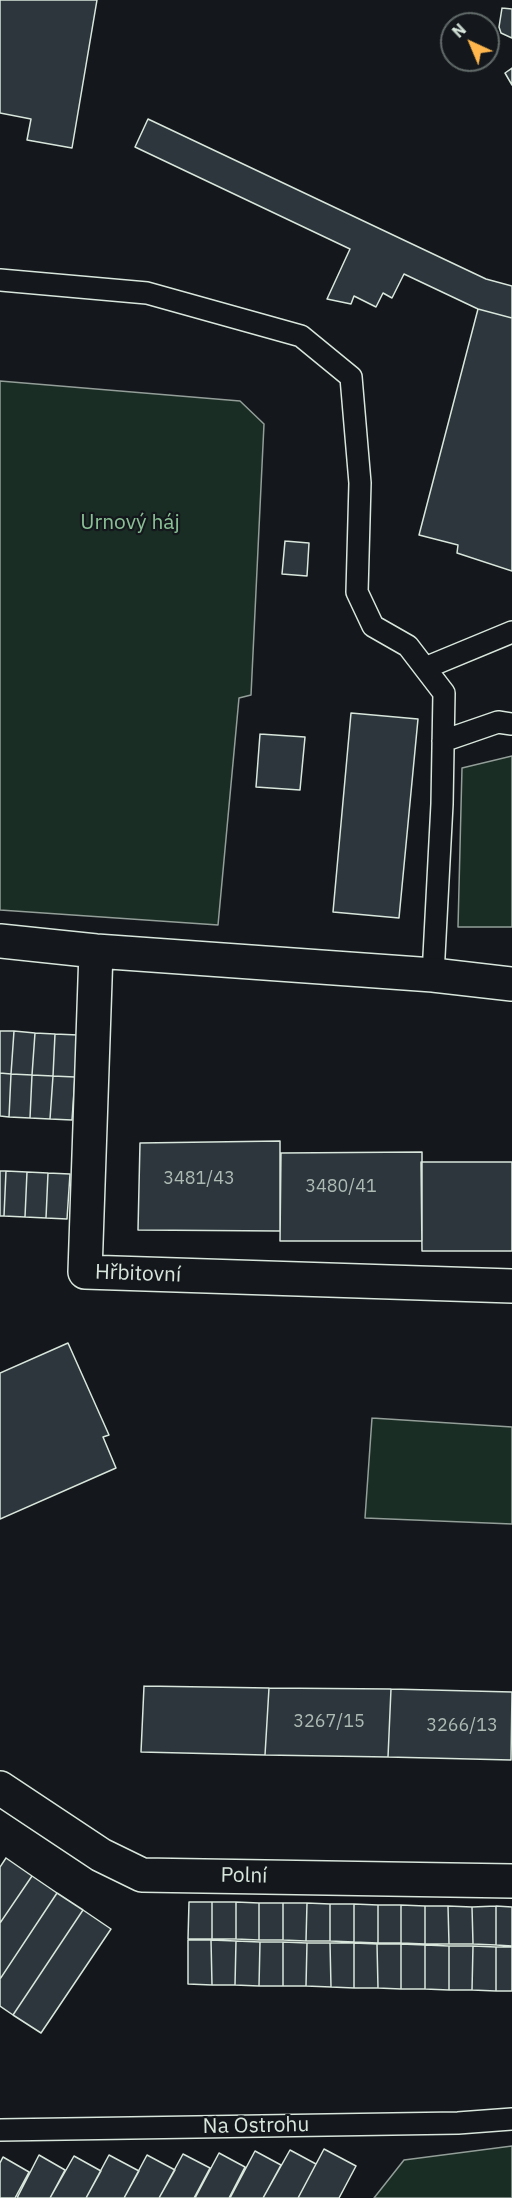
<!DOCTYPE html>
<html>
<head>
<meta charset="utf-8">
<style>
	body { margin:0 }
	#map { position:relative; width:512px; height:2198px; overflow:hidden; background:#14181c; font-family:"IBM Plex Sans",sans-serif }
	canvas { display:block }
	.north { position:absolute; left:440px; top:12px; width:60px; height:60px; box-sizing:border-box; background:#14181c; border:2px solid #626a69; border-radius:50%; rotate:316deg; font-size:16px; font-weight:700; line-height:24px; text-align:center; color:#d8e6dc }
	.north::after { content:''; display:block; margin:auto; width:21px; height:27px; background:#ffb74d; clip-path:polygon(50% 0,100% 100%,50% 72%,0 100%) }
</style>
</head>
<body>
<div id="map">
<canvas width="512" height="2198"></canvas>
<div class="north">N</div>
</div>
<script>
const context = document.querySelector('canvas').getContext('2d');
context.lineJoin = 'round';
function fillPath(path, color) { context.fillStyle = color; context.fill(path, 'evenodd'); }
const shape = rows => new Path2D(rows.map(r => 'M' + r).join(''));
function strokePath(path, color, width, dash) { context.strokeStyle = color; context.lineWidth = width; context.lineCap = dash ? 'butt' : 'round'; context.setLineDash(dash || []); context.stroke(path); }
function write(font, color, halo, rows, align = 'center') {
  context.font = font + ' "IBM Plex Sans",sans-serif'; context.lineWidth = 4.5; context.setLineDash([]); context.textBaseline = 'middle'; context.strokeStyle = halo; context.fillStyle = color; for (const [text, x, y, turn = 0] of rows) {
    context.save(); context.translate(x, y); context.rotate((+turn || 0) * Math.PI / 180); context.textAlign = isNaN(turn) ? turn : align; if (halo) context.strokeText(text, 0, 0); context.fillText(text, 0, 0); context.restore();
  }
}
const green = shape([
	[0,381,240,401,264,424,251,695,239,698,218,925,0,910,0,381],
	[512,756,512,927,458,927,462,768,512,756],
	[372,1418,512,1427,512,1524,365,1518,372,1418],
	[512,2146,512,2198,374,2198,404,2160,512,2146]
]);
fillPath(green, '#1a2d24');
strokePath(green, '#939e99', 1.5);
const building = shape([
	[0,0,97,0,72,148,27,140,31,119,0,113,0,0],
	[502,8,512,9,512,38,501,33,499,27,502,8],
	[512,68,512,85,505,73,512,68],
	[148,119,486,279,512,286,512,318,478,309,404,274,392,298,383,293,376,307,354,296,351,304,327,299,350,249,135,147,148,119],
	[478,309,512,318,512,571,457,553,458,545,419,535,478,309],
	[285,541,309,543,307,576,282,574,285,541],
	[351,713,418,719,399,918,333,912,351,713],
	[260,734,305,737,300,790,256,787,260,734],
	[0,1031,14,1031,11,1074,0,1073,0,1031],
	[14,1031,35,1033,32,1075,11,1074,14,1031],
	[35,1033,55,1034,53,1076,32,1075,35,1033],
	[55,1034,78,1035,75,1077,53,1076,55,1034],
	[0,1073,11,1074,9,1117,0,1116,0,1073],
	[11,1074,32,1075,30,1118,9,1117,11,1074],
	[32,1075,53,1076,50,1119,30,1118,32,1075],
	[53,1076,75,1077,72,1120,50,1119,53,1076],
	[280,1141,280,1231,138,1230,140,1143,280,1141],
	[422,1152,422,1241,280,1241,281,1153,422,1152],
	[421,1162,512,1162,512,1251,422,1251,421,1162],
	[0,1171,6,1171,4,1216,0,1216,0,1171],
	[6,1171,27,1172,25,1217,4,1216,6,1171],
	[27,1172,48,1173,46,1218,25,1217,27,1172],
	[48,1173,70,1174,67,1219,46,1218,48,1173],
	[68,1343,109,1435,103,1437,116,1468,0,1519,0,1373,68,1343],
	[144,1686,269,1688,265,1755,141,1752,144,1686],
	[269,1688,391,1689,388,1757,265,1755,269,1688],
	[391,1689,512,1692,511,1760,388,1757,391,1689],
	[6,1858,32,1876,0,1923,0,1867,6,1858],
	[32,1876,57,1893,0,1979,0,1923,32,1876],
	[57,1893,83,1910,13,2015,0,2006,0,1979,57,1893],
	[189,1902,212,1902,212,1939,188,1939,189,1902],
	[212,1902,236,1902,236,1939,212,1939,212,1902],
	[236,1902,259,1903,259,1940,236,1939,236,1902],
	[259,1903,283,1903,283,1940,259,1940,259,1903],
	[283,1903,307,1903,306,1941,283,1940,283,1903],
	[307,1903,330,1904,330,1941,306,1941,307,1903],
	[330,1904,354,1904,354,1942,330,1941,330,1904],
	[354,1904,378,1905,378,1943,354,1942,354,1904],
	[378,1905,401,1905,401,1943,378,1943,378,1905],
	[401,1905,425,1906,425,1944,401,1943,401,1905],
	[425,1906,448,1906,449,1944,425,1944,425,1906],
	[448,1906,472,1907,473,1944,449,1944,448,1906],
	[496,1906,496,1945,473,1944,472,1907,496,1906],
	[496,1906,512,1907,512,1946,496,1945,496,1906],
	[83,1910,111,1929,41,2033,13,2015,83,1910],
	[188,1940,211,1940,212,1985,188,1984,188,1940],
	[211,1940,236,1941,235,1985,212,1985,211,1940],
	[236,1941,260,1942,259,1986,235,1985,236,1941],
	[260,1942,283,1942,283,1986,259,1986,260,1942],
	[283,1942,307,1943,306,1986,283,1986,283,1942],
	[307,1943,330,1943,331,1987,306,1986,307,1943],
	[330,1943,354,1943,354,1988,331,1987,330,1943],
	[354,1943,377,1944,378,1988,354,1988,354,1943],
	[377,1944,401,1944,401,1989,378,1988,377,1944],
	[401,1944,425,1945,425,1989,401,1989,401,1944],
	[425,1945,449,1946,449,1990,425,1989,425,1945],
	[449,1946,473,1946,472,1990,449,1990,449,1946],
	[473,1946,496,1947,496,1991,472,1990,473,1946],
	[496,1947,512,1947,512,1991,496,1991,496,1947],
	[324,2149,356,2166,339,2198,298,2198,324,2149],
	[290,2150,316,2164,298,2198,263,2198,290,2150],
	[255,2151,281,2165,263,2198,230,2198,255,2151],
	[219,2153,245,2167,229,2198,195,2198,219,2153],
	[183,2154,210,2168,194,2198,159,2198,183,2154],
	[39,2155,65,2170,50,2198,17,2198,39,2155],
	[109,2155,139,2171,124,2198,86,2198,109,2155],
	[147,2155,175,2170,159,2198,124,2198,147,2155],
	[74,2156,101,2171,86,2198,50,2198,74,2156],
	[3,2157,29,2172,15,2198,0,2198,0,2163,3,2157]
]);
fillPath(building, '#2c363c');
strokePath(building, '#d8e6dc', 1.5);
const service = shape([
	[0,280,147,293,301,336,351,377,360,483,357,592,373,626,408,646,444,693,442,804,433,975],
	[425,668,512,632],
	[443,741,498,722,512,724],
	[0,2130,458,2123,512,2119]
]);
const minor = shape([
	[0,941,96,951,433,975,512,984],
	[96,951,85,1272,512,1286],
	[0,1788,101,1855,142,1875,512,1881]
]);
strokePath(service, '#d8e6dc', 24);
strokePath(minor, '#d8e6dc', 36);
strokePath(service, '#14181c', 21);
strokePath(minor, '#14181c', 33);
write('18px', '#adbab4', null, [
	["3481/43",199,1179],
	["3480/41",341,1187],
	["3267/15",329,1722],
	["3266/13",462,1726]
]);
write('21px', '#8ac095', '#14181c', [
	["Urnový háj",130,523]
]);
write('21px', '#d8e6dc', '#14181c', [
	["Hřbitovní",138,1274,2],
	["Polní",244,1876,1],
	["Na Ostrohu",256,2126,-1]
]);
</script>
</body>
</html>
